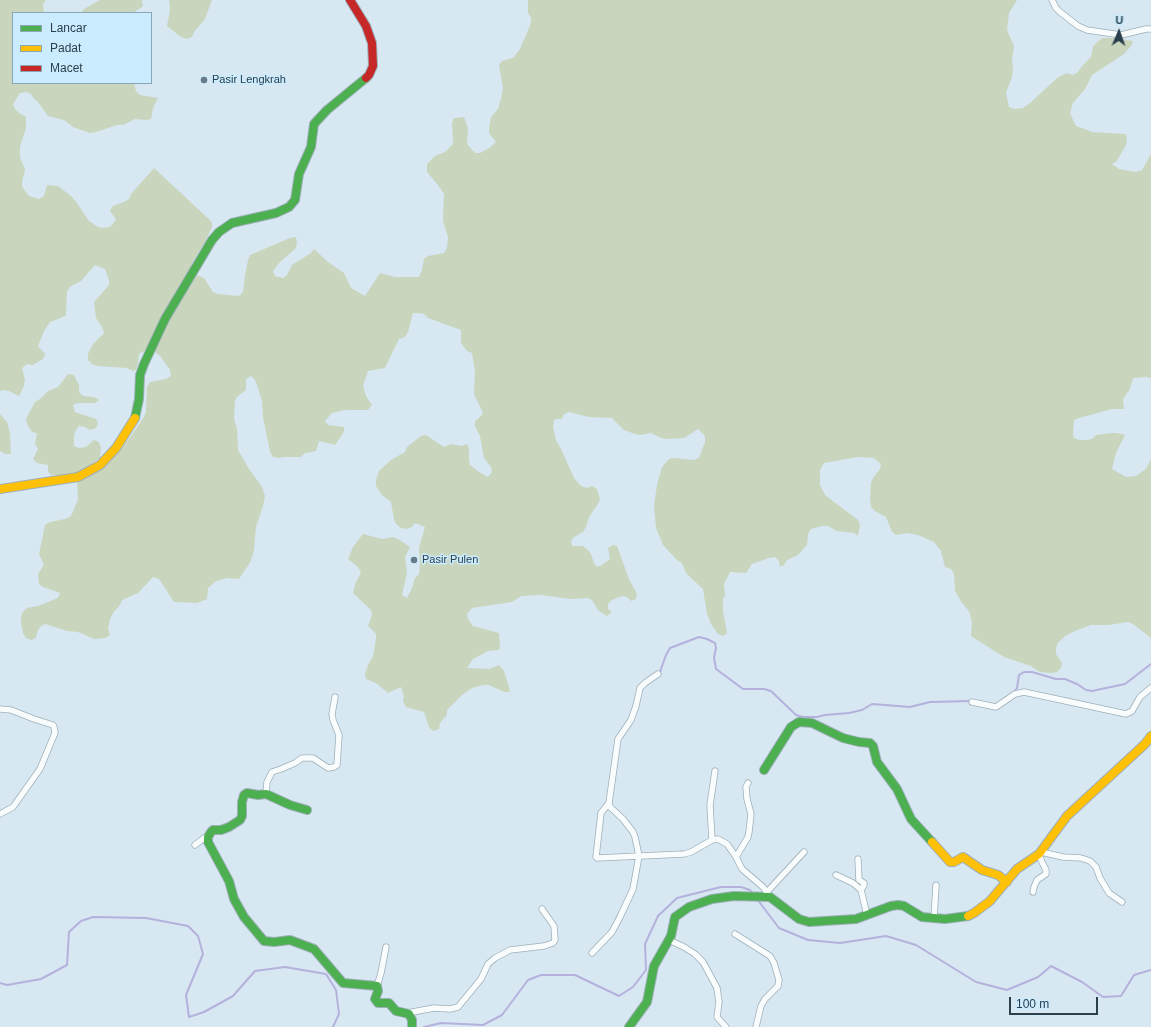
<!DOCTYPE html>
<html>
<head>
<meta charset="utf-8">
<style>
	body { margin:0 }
	#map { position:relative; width:1151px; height:1027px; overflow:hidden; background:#d7e8f2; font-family:Arial,sans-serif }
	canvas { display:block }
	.legend { position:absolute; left:12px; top:12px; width:140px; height:72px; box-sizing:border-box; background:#cbebfe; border:1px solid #8ba7b7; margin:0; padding:5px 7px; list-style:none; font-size:12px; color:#2a404c }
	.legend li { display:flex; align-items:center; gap:8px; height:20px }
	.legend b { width:20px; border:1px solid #8ba7b7 }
	.north { position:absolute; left:1099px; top:12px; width:40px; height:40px; -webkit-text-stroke:3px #cbebfe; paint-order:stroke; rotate:2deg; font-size:11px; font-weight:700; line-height:16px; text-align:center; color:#2a404c }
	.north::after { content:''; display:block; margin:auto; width:14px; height:18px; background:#2a404c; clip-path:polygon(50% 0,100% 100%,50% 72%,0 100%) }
	.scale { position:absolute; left:1009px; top:997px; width:89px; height:18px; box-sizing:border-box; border:2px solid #2a404c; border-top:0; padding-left:5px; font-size:12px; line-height:14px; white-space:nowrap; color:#2a404c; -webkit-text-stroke:3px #cbebfe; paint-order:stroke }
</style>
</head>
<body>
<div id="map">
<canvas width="1151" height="1027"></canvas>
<ul class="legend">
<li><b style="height:5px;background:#4caf50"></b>Lancar</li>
<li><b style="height:5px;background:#ffc107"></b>Padat</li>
<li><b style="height:5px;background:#c62828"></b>Macet</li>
</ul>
<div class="north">U</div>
<div class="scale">100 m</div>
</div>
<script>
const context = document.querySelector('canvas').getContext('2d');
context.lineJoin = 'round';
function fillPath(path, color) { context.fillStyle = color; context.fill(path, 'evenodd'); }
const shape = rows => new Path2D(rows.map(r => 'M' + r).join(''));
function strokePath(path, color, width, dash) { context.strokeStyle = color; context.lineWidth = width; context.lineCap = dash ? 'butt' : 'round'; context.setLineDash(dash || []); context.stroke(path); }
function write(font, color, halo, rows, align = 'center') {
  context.font = font + ' Arial,sans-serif'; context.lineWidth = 3; context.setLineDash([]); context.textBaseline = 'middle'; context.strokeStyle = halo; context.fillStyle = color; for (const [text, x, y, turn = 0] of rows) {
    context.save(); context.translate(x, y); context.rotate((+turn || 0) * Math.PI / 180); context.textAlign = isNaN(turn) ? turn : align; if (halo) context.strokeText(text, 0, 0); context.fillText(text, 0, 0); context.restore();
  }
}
fillPath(shape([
	[0,0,46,0,43,4,44,13,13,13,13,83,134,83,136,91,140,95,158,98,153,108,151,119,146,120,135,119,123,125,117,125,96,132,90,133,73,127,64,120,48,116,38,102,34,99,31,94,26,92,20,93,13,104,15,109,19,113,26,117,26,128,20,147,20,157,25,170,22,181,22,187,29,196,39,199,44,196,47,185,58,186,71,196,77,203,89,221,98,227,103,228,109,227,113,224,116,219,110,211,113,206,124,202,129,199,131,194,154,168,212,222,212,227,205,242,193,261,189,272,204,278,213,292,218,294,239,296,243,292,245,275,248,260,250,255,290,238,296,237,297,243,296,248,279,263,273,271,275,276,283,278,287,275,292,265,311,253,314,249,328,262,344,273,351,288,365,296,380,273,395,277,419,277,422,270,424,259,428,256,444,253,447,248,448,237,443,221,444,194,438,185,427,172,427,164,435,156,445,152,453,144,452,123,454,118,464,117,468,128,467,144,475,153,480,153,489,148,496,142,489,133,489,128,491,117,498,109,501,98,503,88,499,65,502,61,513,58,520,49,531,23,531,18,528,13,528,0,1017,0,1009,13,1007,30,1014,46,1012,60,1013,66,1012,77,1006,93,1009,107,1014,109,1023,108,1029,104,1057,78,1067,73,1072,75,1077,73,1083,65,1091,57,1093,46,1102,38,1112,38,1133,41,1131,46,1124,54,1092,75,1085,89,1073,103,1070,113,1076,126,1087,130,1092,132,1126,134,1127,142,1125,147,1116,162,1112,164,1119,169,1136,172,1142,170,1151,154,1151,378,1146,377,1133,378,1130,389,1123,399,1124,409,1112,409,1079,418,1074,420,1073,433,1074,438,1079,440,1087,440,1092,439,1096,435,1112,433,1117,433,1125,435,1116,453,1112,469,1126,477,1136,476,1146,469,1151,459,1151,638,1133,624,1128,622,1108,625,1091,625,1075,631,1065,636,1058,643,1056,648,1056,654,1062,663,1061,668,1057,672,1052,673,1040,672,1031,666,1004,657,971,636,972,622,969,611,962,603,955,591,954,574,951,569,945,567,941,551,934,542,918,535,907,533,896,535,892,532,886,517,875,511,871,507,870,499,871,483,873,478,880,469,881,464,874,458,858,457,824,463,820,470,820,485,825,495,858,520,860,525,858,536,854,533,837,531,828,526,822,526,811,529,808,534,807,545,798,555,787,560,784,565,780,567,779,561,775,557,769,558,752,564,746,573,730,572,724,584,725,595,723,600,723,611,727,633,723,636,718,634,711,624,707,614,703,589,686,573,682,563,677,560,663,545,656,528,654,506,657,485,662,467,669,459,674,458,694,460,699,458,705,442,705,436,698,429,684,438,667,439,661,438,651,433,640,435,635,434,624,430,612,418,589,417,569,412,564,414,562,419,555,419,554,421,553,427,556,440,561,449,574,478,581,486,587,488,592,486,597,489,600,499,598,504,589,517,586,527,583,532,574,537,571,541,572,546,583,546,588,550,591,554,594,563,597,567,602,565,610,559,608,548,613,545,617,546,629,579,637,594,636,599,631,601,627,597,622,596,612,600,608,604,608,609,612,612,607,616,598,610,592,600,587,598,570,599,541,595,521,596,512,602,472,608,467,614,468,619,473,626,499,633,500,645,499,650,488,651,473,659,467,668,489,669,499,665,504,671,506,677,510,692,504,692,489,685,483,685,472,688,463,694,447,710,447,715,440,723,439,729,433,731,429,727,424,712,406,707,403,702,404,696,401,687,388,693,376,683,366,679,365,674,368,665,373,656,376,639,376,634,368,626,372,615,371,610,353,593,356,582,361,573,358,567,348,559,353,547,363,534,382,539,393,537,398,539,410,547,405,557,407,573,402,595,407,598,412,588,415,578,419,574,420,563,419,548,425,527,415,523,412,527,406,529,401,528,396,524,394,519,391,502,382,495,376,486,376,480,379,471,391,460,405,452,407,447,421,436,426,435,444,447,451,444,462,446,467,444,469,449,469,460,470,465,479,472,488,477,492,472,491,467,484,458,480,436,475,426,475,421,480,417,483,413,474,394,475,372,472,353,467,351,463,346,461,342,461,330,428,318,424,314,419,313,413,313,408,332,405,337,399,339,385,368,368,371,363,386,366,396,372,405,368,410,345,410,332,413,325,421,328,425,344,427,344,432,335,445,319,441,316,451,305,453,301,457,284,457,279,458,273,457,270,452,263,417,262,401,257,385,255,380,251,376,246,379,246,390,238,396,235,400,234,419,237,429,238,450,249,469,262,487,265,496,263,506,256,527,254,550,251,561,239,579,227,578,216,581,208,588,207,599,197,603,174,602,159,579,153,577,138,593,122,600,120,605,113,613,110,619,108,629,110,635,105,638,94,639,78,632,67,631,45,624,40,627,37,632,36,638,31,640,26,638,23,633,21,622,21,616,23,612,27,608,38,606,58,598,60,593,43,587,39,584,38,574,44,565,39,554,45,525,50,522,65,519,70,517,73,512,78,499,77,480,75,475,51,475,48,471,48,465,37,463,33,459,38,449,35,444,37,433,32,432,27,424,26,419,35,402,40,399,48,391,58,387,68,374,74,375,79,385,79,392,83,396,94,397,99,400,95,403,78,403,73,405,75,412,96,419,98,423,96,428,90,430,85,427,79,426,76,430,74,435,74,446,79,448,86,447,94,440,99,442,101,448,100,458,91,464,92,472,94,473,101,470,110,461,131,436,144,417,146,412,147,387,150,382,166,379,171,376,170,370,160,356,155,352,146,350,139,354,138,363,136,370,133,371,127,368,97,366,92,364,88,360,88,354,93,344,104,333,102,327,96,318,94,302,109,285,109,280,105,269,95,265,81,281,71,286,67,291,66,315,61,318,50,322,44,331,38,346,45,354,43,359,33,365,27,364,22,368,25,380,24,386,19,396,9,391,4,390,0,391],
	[100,0,142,0,143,6,133,13,81,13,84,9],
	[169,0,212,0,205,19,194,32,192,37,187,39,181,37,167,26,170,10],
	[0,414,7,422,10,433,11,454,5,454,0,451]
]), '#c9d5bd');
strokePath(shape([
	[658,674,660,672,666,655,670,648,699,637,707,639,715,643,716,648,714,658,716,669,743,689,764,689,771,691,796,715,803,717,817,717,825,715,849,713,862,710,872,704,910,707,930,702,971,701],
	[1014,692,1017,688,1019,675,1024,672,1032,672,1056,679,1065,679,1077,684,1086,690,1092,691,1125,684,1151,664],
	[757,899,779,928,808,940,840,943,886,936,916,945,976,982,1007,990,1038,977,1051,966,1082,982,1103,997,1121,996,1134,975,1151,970],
	[0,983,7,985,41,979,67,965,69,932,81,921,93,917,146,918,188,926,198,936,203,954,186,995,189,1017,204,1012,233,996,255,971,285,967,326,974,336,990,339,1014,333,1027],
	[424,1027,441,1023,483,1025,502,1015,528,980,541,975,575,975,619,996,633,987,646,970,645,944,658,916,677,898,721,887,741,887,750,890,753,894]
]), '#b5b1dd', 2);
const street = shape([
	[1052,0,1056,8,1060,12,1078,26,1087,30,1121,35,1146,29,1151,29],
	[972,702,996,707,1015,694,1024,692,1126,714,1132,711,1140,697,1151,688],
	[0,709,11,710,34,719,53,725,54,727,55,733,40,769,13,807,0,814],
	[266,794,267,782,272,772,281,769,295,763,302,758,313,758,328,768,334,767,337,765,339,735,333,720,332,714,335,697],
	[609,803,601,813,596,857,597,858,684,854,691,852,712,840,718,839,727,844,736,857,742,869,763,887,770,897],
	[712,840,710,805,715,771],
	[195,845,204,838,208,837],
	[1041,852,1063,857,1081,858,1090,861,1096,867,1100,878,1109,893,1122,902],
	[736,857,748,837,749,832,751,814,747,799,746,787,748,783],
	[858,859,859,880,864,883,864,885,861,890],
	[836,875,853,883,861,890,867,915],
	[767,892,804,852],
	[1033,892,1034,887,1037,880,1046,874,1046,870,1041,860,1039,854],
	[934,918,936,885],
	[735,934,770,956,774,963,779,980,778,986,765,999,761,1006,756,1027],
	[669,940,684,947,695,954,703,962,717,988,719,1002,717,1017,726,1027],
	[592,953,612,932,620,917,633,889,639,856,635,837,633,832,623,819,610,807,609,803,618,739,631,720,636,706,640,688,645,683,658,674],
	[377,986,381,973,386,947],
	[407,1013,434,1008,450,1009,458,1007,481,979,488,964,495,958,510,950,544,946,553,943,555,940,554,926,542,909]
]);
const fast = shape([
	[135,418,139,399,140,375,144,364,165,319,212,240,219,232,232,223,276,213,289,207,295,200,299,174,311,147,314,124,327,110,366,78],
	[764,770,791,727,799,722,812,723,843,738,859,742,870,743,873,746,877,762,897,789,911,819,932,842],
	[307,810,290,805,266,794,258,795,247,793,244,795,242,802,242,816,240,820,229,827,221,830,213,830,211,832,208,837,208,842,229,881,234,899,244,917,264,941,274,942,290,940,314,949,343,983,377,986,378,991,375,999,378,1003,389,1003,396,1011,409,1014,412,1020,412,1027],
	[629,1027,647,1002,654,966,671,936,675,917,689,907,712,899,734,896,770,897,799,919,809,922,856,919,891,906,898,905,904,906,922,917,945,919,968,916]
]);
const slow = shape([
	[0,489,78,477,100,465,116,448,135,418],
	[932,842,950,862,954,862,963,857,982,870,998,875,1007,882],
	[968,916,974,913,990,901,1017,869,1039,854,1067,816,1145,744,1151,736]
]);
const jam = shape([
	[350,0,366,26,372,43,373,66,369,75,366,78]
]);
strokePath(street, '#9dafb8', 7);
strokePath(fast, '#9dafb8', 10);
strokePath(slow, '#9dafb8', 10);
strokePath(jam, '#9dafb8', 10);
strokePath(street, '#f9fcfd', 5.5);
strokePath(fast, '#4caf50', 8);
strokePath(slow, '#ffc107', 8);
strokePath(jam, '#c62828', 8);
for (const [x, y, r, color] of [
	[204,80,4,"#677b86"],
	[414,560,4,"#677b86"]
]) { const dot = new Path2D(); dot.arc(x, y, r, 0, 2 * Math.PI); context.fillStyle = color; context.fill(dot); strokePath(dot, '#cbebfe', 1.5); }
write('11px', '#2a404c', '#cbebfe', [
	["Pasir Lengkrah",212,80],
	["Pasir Pulen",422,560]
], 'left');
</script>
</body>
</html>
